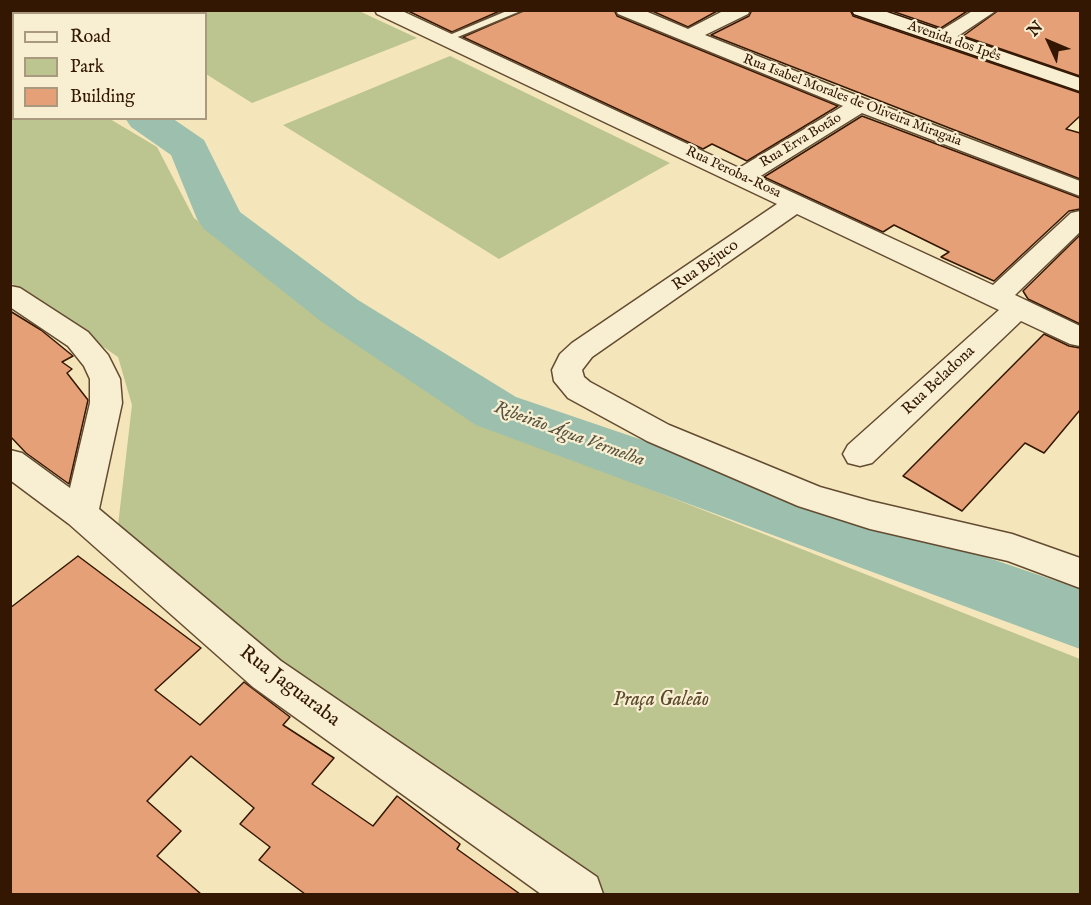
<!DOCTYPE html>
<html>
<head>
<meta charset="utf-8">
<style>
	body { margin:0 }
	#map { position:relative; width:1091px; height:905px; overflow:hidden; background:#f4e6ba; font-family:"IM FELL English",serif }
	canvas { display:block }
	.frame { position:absolute; inset:0; border:12px solid #331703; pointer-events:none }
	.legend { position:absolute; left:12px; top:12px; width:195px; height:108px; box-sizing:border-box; background:#f8efd2; border:2px solid #a9997f; margin:0; padding:8px 10px; list-style:none; font-size:18px; color:#331703 }
	.legend li { display:flex; align-items:center; gap:12px; height:30px }
	.legend b { width:30px; border:2px solid #a9997f }
	.north { position:absolute; left:1019px; top:12px; width:60px; height:60px; -webkit-text-stroke:4px #f8efd2; paint-order:stroke; rotate:314deg; font-size:16px; font-weight:700; line-height:24px; text-align:center; color:#331703 }
	.north::after { content:''; display:block; margin:auto; width:21px; height:27px; background:#331703; clip-path:polygon(50% 0,100% 100%,50% 72%,0 100%) }
</style>
</head>
<body>
<div id="map">
<canvas width="1091" height="905"></canvas>
<div class="frame"></div>
<ul class="legend">
<li><b style="height:8px;background:#f8efd2"></b>Road</li>
<li><b style="height:16px;background:#bcc48f"></b>Park</li>
<li><b style="height:16px;background:#e6a078"></b>Building</li>
</ul>
<div class="north">N</div>
</div>
<script>
const context = document.querySelector('canvas').getContext('2d');
context.lineJoin = 'round';
function fillPath(path, color) { context.fillStyle = color; context.fill(path, 'evenodd'); }
const shape = rows => new Path2D(rows.map(r => 'M' + r).join(''));
function strokePath(path, color, width, dash) { context.strokeStyle = color; context.lineWidth = width; context.lineCap = dash ? 'butt' : 'round'; context.setLineDash(dash || []); context.stroke(path); }
function write(font, color, halo, rows, align = 'center') {
  context.font = font + ' "IM FELL English",serif'; context.lineWidth = 4.5; context.setLineDash([]); context.textBaseline = 'middle'; context.strokeStyle = halo; context.fillStyle = color; for (const [text, x, y, turn = 0] of rows) {
    context.save(); context.translate(x, y); context.rotate((+turn || 0) * Math.PI / 180); context.textAlign = isNaN(turn) ? turn : align; if (halo) context.strokeText(text, 0, 0); context.fillText(text, 0, 0); context.restore();
  }
}
fillPath(shape([
	[111,11,359,11,417,38,252,103,206,74,206,14,106,12],
	[450,56,670,163,499,259,283,125],
	[13,79,14,118,110,119,157,147,194,218,288,289,470,418,1080,659,1080,894,599,894,508,827,115,551,132,405,118,357,11,283,10,80]
]), '#bcc48f');
fillPath(shape([
	[27,10,64,10,66,14,30,14,27,10],
	[125,118,172,118,204,140,240,212,358,300,516,397,1080,589,1080,649,476,425,322,322,204,229,197,219,171,155,131,127,125,118]
]), '#9cc0ad');
const building = shape([
	[406,10,502,10,452,32,406,10],
	[525,10,614,10,617,16,838,106,747,161,712,144,703,149,463,37,525,10],
	[650,10,719,10,688,27,650,10],
	[752,10,850,10,853,16,1080,93,1080,116,1066,129,1080,133,1080,179,711,35,749,16,752,10],
	[889,10,969,10,941,28,889,10],
	[999,10,1080,10,1080,76,963,36,999,10],
	[862,116,1080,198,1080,209,1069,211,994,281,941,257,949,252,894,225,883,232,764,177,862,116],
	[1080,235,1080,324,1028,299,1023,291,1080,235],
	[10,311,41,330,73,356,62,362,72,369,67,373,88,400,69,484,26,453,10,436,10,311],
	[1044,334,1069,346,1080,348,1080,410,1044,453,1025,443,962,511,903,476,1044,334],
	[78,556,201,648,155,690,200,725,244,682,290,717,283,725,334,758,312,784,373,826,397,796,460,844,457,849,520,894,305,894,259,860,270,847,240,824,254,808,191,756,147,801,181,831,157,856,201,894,10,894,10,608,78,556]
]);
fillPath(building, '#e6a078');
strokePath(building, '#331703', 1.5);
const lane = shape([
	[509,10,523,10,448,41,440,39,509,10]
]);
const street = shape([
	[375,10,400,10,739,168,843,106,618,14,616,10,643,10,688,29,725,10,750,10,748,14,705,35,868,100,1080,181,1080,196,862,113,759,177,993,285,1071,213,1080,211,1080,232,1015,295,1080,326,1080,346,1070,344,1021,321,872,463,860,466,848,463,843,454,848,445,999,310,797,214,592,357,582,370,584,377,590,382,669,425,820,487,870,501,1012,534,1080,558,1080,588,1008,561,870,529,798,506,647,441,568,398,554,381,552,370,560,354,572,343,777,204,377,14,375,10],
	[974,10,997,10,949,42,935,42,932,38,935,34,974,10],
	[10,286,20,288,88,332,108,355,120,379,122,403,99,509,281,661,597,877,603,894,541,894,253,687,69,524,10,480,10,450,22,453,70,488,90,403,90,379,84,366,68,346,10,307,10,286]
]);
const secondary = shape([
	[852,10,881,10,1080,78,1080,91,854,14,852,10]
]);
strokePath(lane, '#634b31', 4);
strokePath(street, '#634b31', 3);
strokePath(secondary, '#331703', 3);
fillPath(lane, '#f8efd2');
fillPath(street, '#f8efd2');
fillPath(secondary, '#f8efd2');
write('14px', '#331703', '#f8efd2', [
	["Avenida dos Ipês",954,42,19],
	["Rua Isabel Morales de Oliveira Miragaia",852,101,21],
	["Rua Erva Botão",801,141,-31],
	["Rua Peroba-Rosa",733,173,25]
]);
write('16px', '#331703', '#f8efd2', [
	["Rua Bejuco",706,266,-35],
	["Rua Beladona",939,381,-43]
]);
write('italic 18px', '#58523e', '#f8efd2', [
	["Ribeirão Água Vermelha",569,435,20]
]);
write('20px', '#331703', '#f8efd2', [
	["Rua Jaguaraba",289,687,37]
]);
write('italic 20px', '#5c4b2d', '#f8efd2', [
	["Praça Galeão",661,701]
]);
</script>
</body>
</html>
